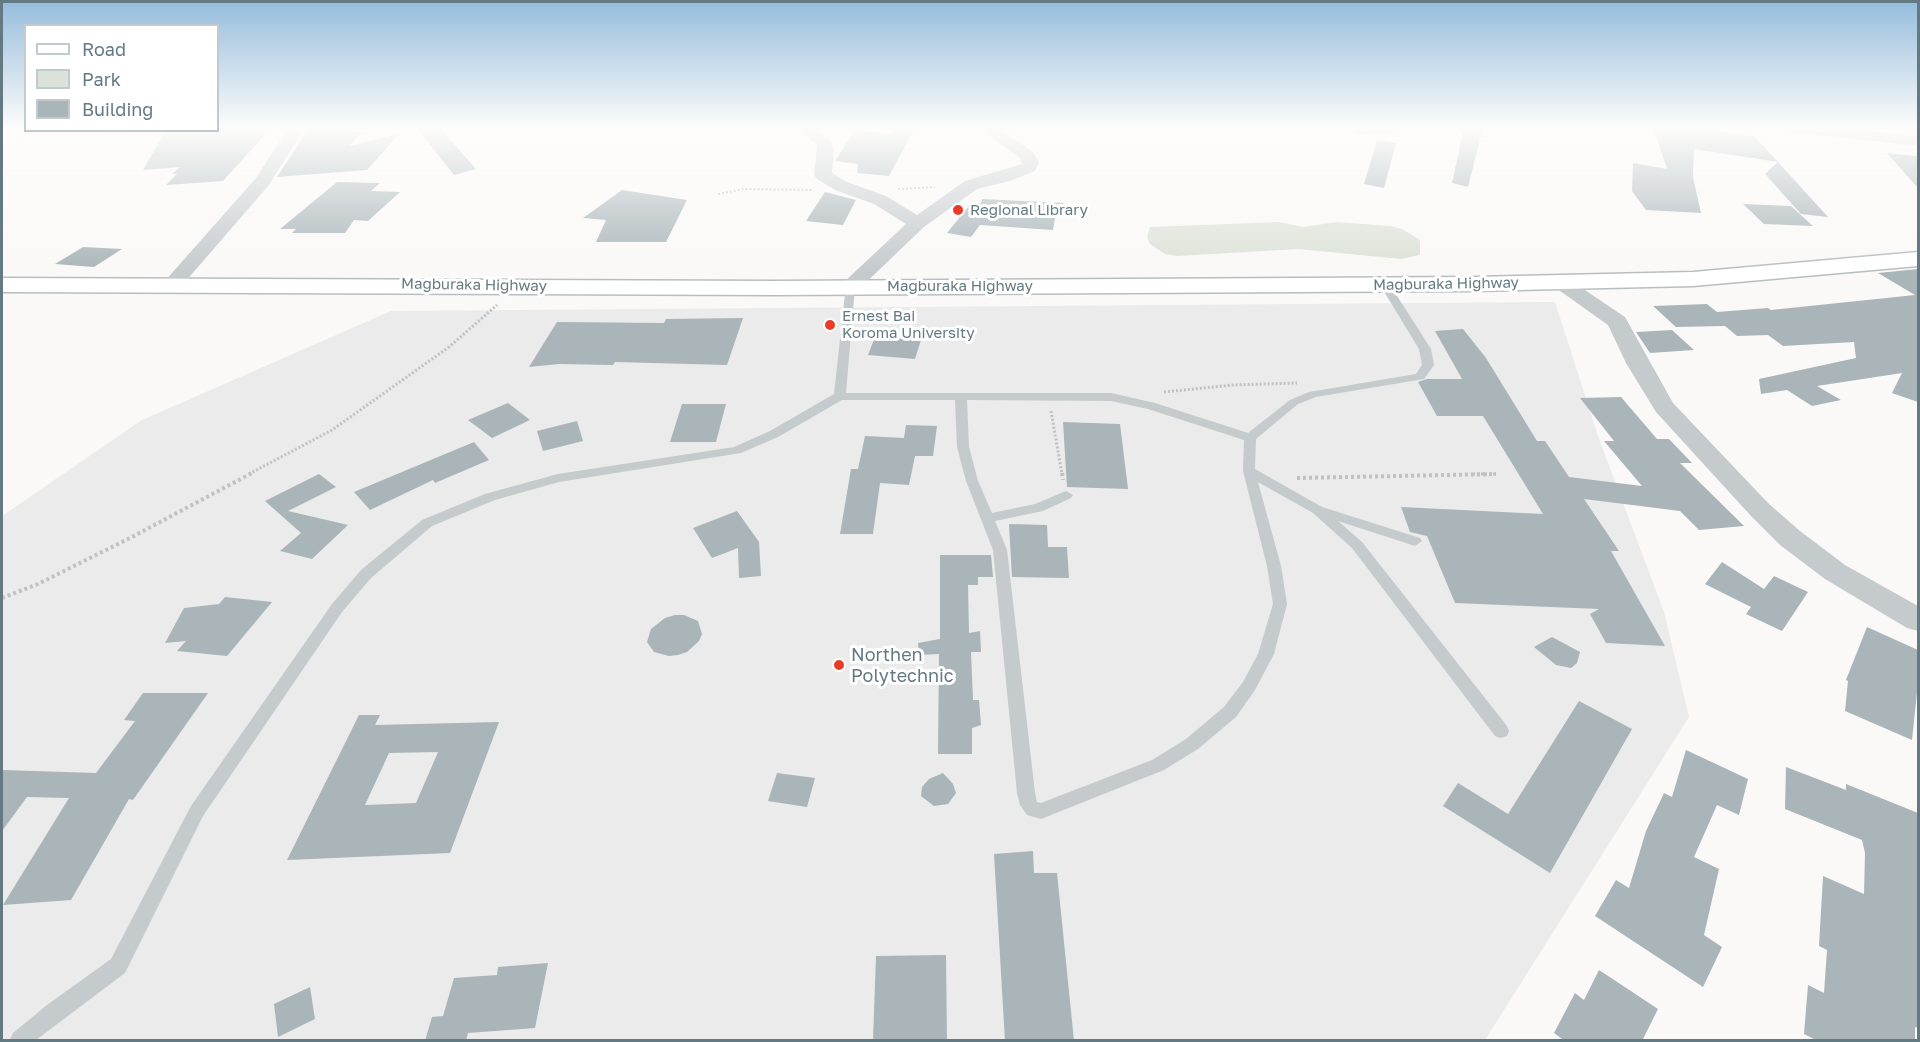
<!DOCTYPE html>
<html>
<head>
<meta charset="utf-8">
<style>
	body { margin:0 }
	#map { position:relative; width:1920px; height:1042px; overflow:hidden; background:#faf9f7; font-family:"Golos Text",sans-serif }
	canvas { display:block }
	.frame { position:absolute; inset:0; border:3px solid #647a83; pointer-events:none }
	.legend { position:absolute; left:24px; top:24px; width:195px; height:108px; box-sizing:border-box; background:#fff; border:2px solid #c1cacd; margin:0; padding:8px 10px; list-style:none; font-size:18px; color:#647a83 }
	.legend li { display:flex; align-items:center; gap:12px; height:30px }
	.legend b { width:30px; border:2px solid #c1cacd }
</style>
</head>
<body>
<div id="map">
<canvas width="1920" height="1042"></canvas>
<div class="frame"></div>
<ul class="legend">
<li><b style="height:8px;background:#fff"></b>Road</li>
<li><b style="height:16px;background:#dce2d8"></b>Park</li>
<li><b style="height:16px;background:#a9b5b9"></b>Building</li>
</ul>
</div>
<script>
const context = document.querySelector('canvas').getContext('2d');
context.lineJoin = 'round';
function fillPath(path, color) { context.fillStyle = color; context.fill(path, 'evenodd'); }
const shape = rows => new Path2D(rows.map(r => 'M' + r).join(''));
function strokePath(path, color, width, dash) { context.strokeStyle = color; context.lineWidth = width; context.lineCap = dash ? 'butt' : 'round'; context.setLineDash(dash || []); context.stroke(path); }
function write(font, color, halo, rows, align = 'center') {
  context.font = font + ' "Golos Text",sans-serif'; context.lineWidth = 6; context.setLineDash([]); context.textBaseline = 'middle'; context.strokeStyle = halo; context.fillStyle = color; for (const [text, x, y, turn = 0] of rows) {
    context.save(); context.translate(x, y); context.rotate((+turn || 0) * Math.PI / 180); context.textAlign = isNaN(turn) ? turn : align; if (halo) context.strokeText(text, 0, 0); context.fillText(text, 0, 0); context.restore();
  }
}
fillPath(shape([
	[1555,302,1599,439,1664,612,1689,717,1485,1040,2,1040,2,516,142,420,391,311]
]), '#eaebea');
fillPath(shape([
	[1279,222,1303,227,1337,222,1390,226,1402,229,1420,240,1420,255,1401,259,1298,249,1177,256,1165,254,1150,244,1147,237,1150,227]
]), '#dce2d8');
fillPath(shape([
	[218,127,272,127,223,181,166,185,177,174,172,174,180,167,143,170,166,130,218,130],
	[416,127,439,127,476,169,454,175],
	[894,127,915,127,889,176,857,173,858,164,835,161,855,130,890,134],
	[1464,127,1483,127,1468,187,1452,183],
	[1653,127,1684,127,1754,136,1778,162,1694,149,1693,177,1701,213,1646,210,1632,191,1633,163,1667,169],
	[307,131,363,131,349,146,399,134,367,170,277,177],
	[1377,140,1396,143,1384,188,1364,184],
	[1887,153,1918,156,1918,188],
	[1778,162,1828,217,1801,214,1765,174],
	[337,182,380,183,371,191,400,192,368,221,354,220,345,233,292,233,296,229,280,229],
	[622,190,687,200,666,242,596,242,606,220,583,218],
	[825,192,856,200,843,225,806,221],
	[982,199,1064,203,1056,213,1053,230,980,225,971,237,947,233,972,202,981,203],
	[1743,204,1791,206,1813,226,1764,224],
	[83,247,122,249,94,267,55,264],
	[1918,269,1918,402,1892,393,1902,373,1817,386,1841,400,1812,406,1787,390,1761,394,1759,379,1856,358,1854,342,1783,346,1768,335,1737,336,1725,326,1676,327,1653,306,1707,304,1717,312,1768,308,1771,310,1915,295,1878,273],
	[743,318,727,365,615,362,613,365,559,364,529,367,557,322,664,323,666,319],
	[1463,329,1486,358,1537,441,1545,441,1569,477,1642,486,1604,441,1614,441,1580,398,1621,397,1657,439,1669,439,1692,463,1680,463,1744,526,1699,530,1680,511,1584,499,1619,551,1611,551,1665,646,1606,643,1590,614,1599,609,1455,603,1427,536,1410,532,1401,507,1543,514,1483,416,1437,416,1418,382,1427,379,1462,379,1435,331],
	[1672,330,1694,350,1650,353,1636,332],
	[875,337,921,340,915,359,868,355],
	[508,403,530,420,492,438,468,420],
	[682,404,726,404,716,442,670,442],
	[577,421,583,441,543,451,537,431],
	[1063,422,1120,424,1128,489,1067,487],
	[906,425,937,426,933,456,915,456,909,485,880,483,873,534,840,534,851,469,858,469,865,436,904,438],
	[474,442,489,460,435,483,433,480,370,510,354,492],
	[319,474,336,487,288,511,348,525,312,559,280,551,301,533,265,501],
	[737,511,759,542,761,576,739,578,738,548,712,558,693,528],
	[1009,524,1047,525,1048,547,1067,547,1069,578,1012,577],
	[940,555,991,555,993,577,978,577,978,585,968,585,969,633,980,631,981,652,971,652,973,700,979,700,981,725,972,728,972,754,938,754,939,654,919,655,918,643,940,639],
	[1722,562,1764,589,1774,576,1808,592,1782,631,1746,614,1751,607,1705,584],
	[225,597,272,602,227,656,177,651,186,641,165,643,184,608,219,604],
	[675,615,684,615,698,621,702,634,699,641,687,652,678,655,669,656,654,652,647,642,651,629,665,618],
	[1867,627,1918,650,1918,683,1912,740,1845,711,1848,681,1846,680],
	[1552,637,1580,652,1577,663,1571,668,1556,665,1534,647],
	[143,693,208,693,133,800,129,799,71,900,3,905,69,798,27,797,2,831,2,770,96,773,135,721,124,720],
	[1579,701,1632,729,1550,873,1443,806,1458,783,1508,814],
	[359,715,380,715,375,725,499,722,450,853,287,860],
	[438,752,416,803,365,805,389,753],
	[1686,750,1748,779,1739,815,1717,805,1694,857,1719,869,1704,935,1722,947,1703,987,1595,916,1616,880,1629,888,1646,831,1664,793,1672,797],
	[1786,767,1846,790,1846,784,1918,813,1918,1028,1915,1027,1915,1041,1818,1041,1804,1034,1808,985,1824,993,1827,950,1819,946,1823,876,1864,894,1865,853,1862,840,1785,809],
	[777,773,815,778,807,807,768,801],
	[943,773,953,784,956,793,948,804,934,806,921,796,922,787,929,779],
	[1033,851,1034,873,1057,873,1074,1041,1005,1041,994,854],
	[946,955,947,1041,873,1041,876,956],
	[548,963,535,1028,468,1033,466,1041,425,1041,432,1017,443,1016,454,978,497,975,498,967],
	[1599,970,1658,1009,1642,1041,1565,1041,1554,1033,1575,993,1584,1000],
	[310,987,315,1019,278,1037,274,1004]
]), '#a9b5b9');
const primary = shape([
	[1918,252,1918,266,1693,286,1474,291,776,295,2,292,2,278,776,281,1474,277,1693,272,1918,252]
]);
strokePath(primary, '#b8bec0', 3);
strokePath(shape([
	[898,189,935,187],
	[718,194,745,189,812,190]
]), '#bfc2c4', 2, [2, 2]);
strokePath(shape([
	[1164,392,1233,385,1297,383],
	[1051,411,1062,474],
	[249,474,332,430,449,347,497,305],
	[1473,474,1496,474]
]), '#bfc2c4', 3, [2, 2]);
strokePath(shape([
	[1062,473,1063,480],
	[1297,478,1496,474],
	[2,598,38,584,130,538,252,473]
]), '#bfc2c4', 4, [3, 3]);
fillPath(shape([
	[1385,282,1390,285,1431,349,1434,365,1424,379,1316,397,1298,404,1256,439,1255,469,1322,507,1420,538,1422,541,1415,546,1338,521,1362,542,1507,726,1509,731,1507,736,1501,738,1495,736,1352,548,1313,513,1258,482,1281,566,1287,604,1274,654,1255,690,1236,717,1198,749,1164,770,1041,819,1027,815,1020,805,1017,793,993,550,966,481,957,447,955,400,842,400,778,437,741,453,559,482,495,500,432,526,371,578,342,612,203,816,125,973,36,1040,10,1040,13,1033,47,1005,111,959,191,806,332,604,361,570,422,520,485,494,558,474,734,447,770,431,834,394,846,285,854,285,855,287,846,393,1111,393,1155,403,1248,433,1290,400,1309,392,1416,374,1422,365,1419,349,1380,285,1385,282],
	[967,400,1111,401,1148,409,1244,440,1243,471,1267,566,1273,604,1258,654,1243,682,1224,707,1186,739,1152,760,1041,803,1037,802,1035,793,1007,550,995,521,1043,511,1071,498,1073,495,1066,491,1035,504,992,513,978,481,969,447,967,400]
]), '#c5cacd');
fillPath(shape([
	[289,127,305,127,269,185,178,290,164,290,161,286,164,282,256,178,289,127],
	[795,127,813,127,830,140,834,150,832,173,847,182,886,196,917,215,965,181,1022,164,1020,158,978,127,997,127,1033,152,1039,162,1035,171,1010,181,977,189,924,227,857,291,850,293,843,291,840,287,843,283,906,224,874,204,835,190,817,179,814,175,817,145,795,127],
	[1355,127,1406,127,1398,132,1361,135,1355,133,1353,130,1355,127],
	[1783,127,1835,127,1918,136,1918,146,1791,132,1783,127],
	[1560,276,1567,278,1625,317,1673,403,1769,504,1800,531,1845,565,1918,606,1918,631,1907,628,1825,579,1780,545,1751,516,1656,412,1626,363,1608,325,1553,286,1550,282,1553,278,1560,276]
]), '#c5cacd');
fillPath(primary, '#fff');
const sky = context.createLinearGradient(0, 0, 0, 273);
sky.addColorStop(0, '#95bcdc');
sky.addColorStop(0.47, '#fdfcfb');
sky.addColorStop(1, '#fdfcfb00');
context.fillStyle = sky;
context.fillRect(0, 0, 1920, 273);
for (const [x, y, r, color] of [
	[958,210,6,"#e83c29"],
	[830,325,6,"#e83c29"],
	[839,665,6,"#e83c29"]
]) { const dot = new Path2D(); dot.arc(x, y, r, 0, 2 * Math.PI); context.fillStyle = color; context.fill(dot); strokePath(dot, '#fff', 2); }
write('15px', '#647a83', '#fff', [
	["Regional Library",970,210],
	["Ernest Bai",842,316],
	["Koroma University",842,333]
], 'left');
write('15px', '#647a83', '#fff', [
	["Magburaka Highway",1446,284,-1],
	["Magburaka Highway",474,285,1],
	["Magburaka Highway",960,286]
]);
write('18px', '#647a83', '#fff', [
	["Northen",851,655],
	["Polytechnic",851,676]
], 'left');
</script>
</body>
</html>
